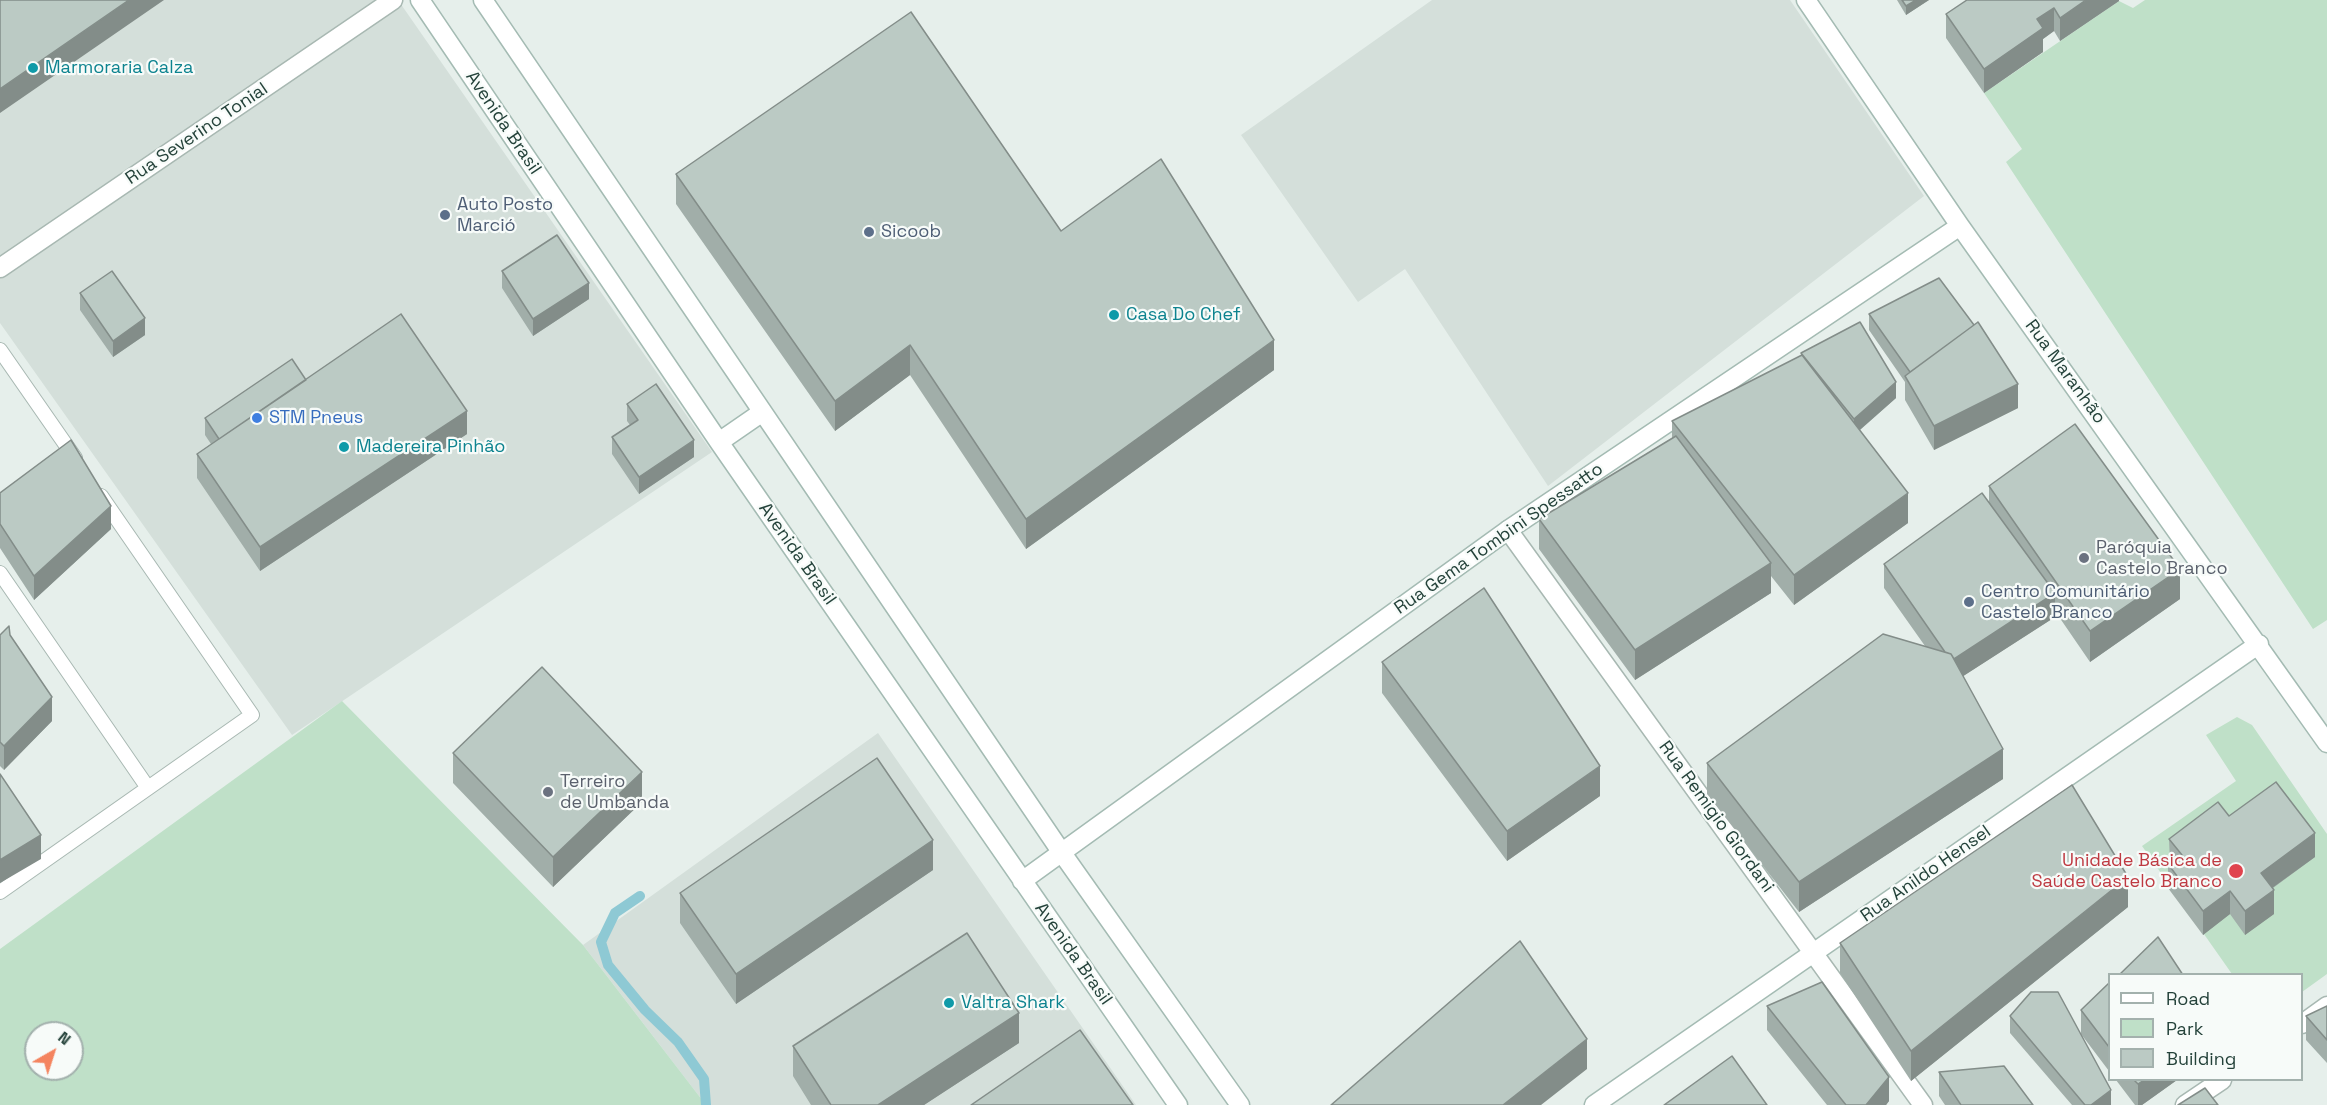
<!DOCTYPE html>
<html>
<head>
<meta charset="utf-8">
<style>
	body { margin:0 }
	#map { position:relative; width:2327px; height:1105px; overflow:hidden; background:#e6efeb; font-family:"Space Grotesk",sans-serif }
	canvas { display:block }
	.legend { position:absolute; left:2108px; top:973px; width:195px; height:108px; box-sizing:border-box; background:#f7fbf9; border:2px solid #a3b1ad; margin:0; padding:8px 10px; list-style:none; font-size:18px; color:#24423a }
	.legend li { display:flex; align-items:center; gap:12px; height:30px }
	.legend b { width:30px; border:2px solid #a3b1ad }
	.north { position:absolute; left:24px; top:1021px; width:60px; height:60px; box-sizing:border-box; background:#f7fbf9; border:2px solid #a3b1ad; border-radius:50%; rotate:39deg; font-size:16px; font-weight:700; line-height:24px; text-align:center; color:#24423a }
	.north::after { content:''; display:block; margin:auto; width:21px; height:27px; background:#f4845f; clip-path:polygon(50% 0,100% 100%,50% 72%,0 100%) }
</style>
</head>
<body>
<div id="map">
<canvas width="2327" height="1105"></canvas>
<ul class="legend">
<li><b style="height:8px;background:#fff"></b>Road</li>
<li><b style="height:16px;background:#bfe0c8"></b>Park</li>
<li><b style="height:16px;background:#bbcac4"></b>Building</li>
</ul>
<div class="north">N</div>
</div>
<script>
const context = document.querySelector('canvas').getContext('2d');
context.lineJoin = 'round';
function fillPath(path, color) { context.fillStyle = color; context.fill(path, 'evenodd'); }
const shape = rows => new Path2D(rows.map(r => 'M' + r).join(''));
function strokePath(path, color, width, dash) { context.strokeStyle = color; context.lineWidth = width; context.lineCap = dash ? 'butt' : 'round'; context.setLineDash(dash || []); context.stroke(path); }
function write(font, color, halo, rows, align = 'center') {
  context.font = font + ' "Space Grotesk",sans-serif'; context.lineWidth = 4.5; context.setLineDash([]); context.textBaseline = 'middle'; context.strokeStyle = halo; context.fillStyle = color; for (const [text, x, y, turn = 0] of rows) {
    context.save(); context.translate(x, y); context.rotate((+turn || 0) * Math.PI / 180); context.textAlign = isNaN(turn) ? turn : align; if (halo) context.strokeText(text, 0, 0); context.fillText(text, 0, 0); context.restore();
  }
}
fillPath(shape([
	[0,0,398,0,712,452,292,735,0,323],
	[1432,0,1790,0,1924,196,1548,486,1405,269,1358,302,1241,135],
	[878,733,1136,1105,706,1105,583,945]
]), '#d4dfda');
fillPath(shape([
	[2145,0,2327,0,2327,620,2313,629,2006,162,2022,149,1984,93,2119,1,2133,8],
	[342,701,583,945,706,1105,0,1105,0,949],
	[36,1033,72,1033,72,1069,36,1069],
	[2237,717,2252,725,2327,834,2327,974,2302,992,2302,974,2232,974,2142,846,2236,781,2206,735]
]), '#bfe0c8');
strokePath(shape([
	[640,896,615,913,601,942,608,965,645,1010,678,1042,704,1079,706,1105]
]), '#8ec9d4', 10);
const lane = shape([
	[0,350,75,458],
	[0,573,148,788],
	[0,892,252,715,101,496]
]);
const street = shape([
	[0,268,393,0],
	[1508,530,1923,1105],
	[2302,1024,2327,1006],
	[2185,1105,2222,1080]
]);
const secondary = shape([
	[420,0,719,442,1178,1105],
	[483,0,1062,853,1240,1105],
	[1806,0,1960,226,2327,743],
	[719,442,761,413],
	[1022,881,1508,530,1960,226],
	[1594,1105,2259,644]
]);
strokePath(lane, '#a8b8b2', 16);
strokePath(street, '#a8b8b2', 21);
strokePath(secondary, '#a4bbb3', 21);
strokePath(lane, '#fff', 14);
strokePath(street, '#fff', 18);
strokePath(secondary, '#fff', 18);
fillPath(shape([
	[1897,0,1929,0,1906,15],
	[2119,0,2119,1,2060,41,2054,31,2043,39,2043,52,1984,93,1946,38,1946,14],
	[676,174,1061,231,1274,370,1026,549,910,375,835,431,676,204],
	[502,271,589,299,533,336,502,288],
	[80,293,145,335,113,357,80,310],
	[1869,314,2018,408,1934,450,1905,400,1905,382,1869,330],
	[1801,353,1896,398,1860,430,1908,523,1794,605,1771,576,1771,593,1635,680,1539,549,1539,519,1672,438,1672,421,1801,356],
	[306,380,467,434,260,571,197,478,197,454,211,444,205,435,205,418],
	[627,404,694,457,639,494,612,454,612,437,630,425,627,421],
	[1989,486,2180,599,2090,662,2055,611,2055,617,1963,676,2003,779,1799,912,1707,794,1707,763,1925,646,1884,588,1884,564,1989,502],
	[0,493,111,529,34,600,0,548],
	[0,635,10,635,52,721,4,770,0,766],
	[1382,662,1600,796,1507,861,1382,693],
	[453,753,642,802,553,887,453,783],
	[2229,816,2315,857,2273,888,2274,914,2245,935,2230,914,2203,935,2168,888,2168,864,2170,863,2169,839],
	[933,870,736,1004,680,923,680,893],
	[2128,907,1911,1081,1840,973,1840,943],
	[2109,983,2109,1071,2081,1034,2081,1010],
	[1767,1006,1889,1101,1886,1105,1827,1105,1767,1030],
	[2327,1006,2327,1063,2306,1040,2306,1016],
	[2010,1016,2111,1105,2072,1105,2010,1033],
	[1019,1043,924,1105,811,1105,793,1076,793,1046],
	[1939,1072,2033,1105,1945,1105,1939,1096],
	[2116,1080,2177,1080,2142,1105,2135,1105]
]), '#a1aea9');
fillPath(shape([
	[129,0,164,0,0,113,0,89],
	[1916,0,1929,0,1906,15,1906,6],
	[2086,0,2119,0,2119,1,2060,41,2060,18],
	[2054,8,2054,31,2043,39,2043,52,1984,93,1984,69,2037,19],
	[589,283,589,299,533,336,533,319],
	[145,318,145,335,113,357,113,341],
	[1274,340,1274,370,1026,549,1026,519],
	[910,345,910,375,835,431,835,401],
	[1896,382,1896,398,1854,435,1854,419],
	[2018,384,2018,408,1934,450,1934,426],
	[467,411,467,434,260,571,260,547],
	[694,440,694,457,639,494,639,477],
	[1908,493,1908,523,1794,605,1794,575],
	[111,506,111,529,34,600,34,576],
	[1771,563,1771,593,1635,680,1635,650],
	[2180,569,2180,599,2090,662,2090,631],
	[2055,593,2055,617,1951,684,1951,661],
	[52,697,52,721,4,770,4,746],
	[2003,749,2003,779,1799,912,1799,882],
	[1600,766,1600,796,1507,861,1507,831],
	[642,772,642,802,553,887,553,857],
	[2315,833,2315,857,2261,896,2261,873],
	[41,835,41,859,0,883,0,860],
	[933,840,933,870,736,1004,736,974],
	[2128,877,2128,907,1911,1081,1911,1051],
	[2274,890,2274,914,2245,935,2245,911],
	[2230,891,2230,914,2203,935,2203,911],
	[1019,1013,1019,1043,924,1105,878,1105],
	[1587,1039,1587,1069,1541,1105,1503,1105],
	[1889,1077,1889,1101,1886,1105,1866,1105],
	[2144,1080,2177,1080,2142,1105,2138,1105,2138,1084],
	[2111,1090,2111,1105,2091,1105]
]), '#838d89');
const building = shape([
	[0,0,129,0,0,89,0,0],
	[1902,0,1916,0,1906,6,1902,0],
	[1967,0,2086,0,2060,18,2054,8,2037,19,2043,28,1984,69,1946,14,1967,0],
	[911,12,1061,231,1161,159,1274,340,1026,519,910,345,835,401,676,174,911,12],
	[557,235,589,283,533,319,502,271,557,235],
	[112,271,145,318,113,341,80,293,112,271],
	[1939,278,1974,325,1910,372,1869,314,1939,278],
	[401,314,467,411,260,547,197,454,401,314],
	[1860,322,1896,382,1854,419,1801,353,1860,322],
	[1978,322,2018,384,1934,426,1905,376,1978,322],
	[1802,355,1908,493,1794,575,1672,421,1802,355],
	[292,359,306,380,219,439,205,418,292,359],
	[656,384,694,440,639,477,612,437,638,420,627,404,656,384],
	[2075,424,2180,569,2090,631,1989,486,2075,424],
	[1676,436,1771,563,1635,650,1539,519,1676,436],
	[71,440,111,506,34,576,0,524,0,493,71,440],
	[1982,493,2055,593,1954,659,1951,654,1945,652,1884,564,1982,493],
	[1484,588,1600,766,1507,831,1382,662,1484,588],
	[9,626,10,635,52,697,4,746,0,742,0,635,9,626],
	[1883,634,1951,654,2003,749,1799,882,1707,763,1883,634],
	[542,667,642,772,553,857,453,753,542,667],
	[877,758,933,840,736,974,680,893,877,758],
	[0,774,41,835,0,860,0,774],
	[2276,782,2315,833,2261,873,2274,890,2245,911,2230,891,2203,911,2168,864,2182,855,2169,839,2218,802,2229,816,2276,782],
	[2072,785,2128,877,1911,1051,1840,943,2072,785],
	[967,933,1019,1013,878,1105,831,1105,793,1046,967,933],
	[2158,937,2183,975,2119,975,2158,937],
	[1520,941,1587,1039,1503,1105,1331,1105,1520,941],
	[1822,982,1889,1077,1866,1105,1846,1105,1767,1006,1822,982],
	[2109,983,2109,1047,2081,1010,2109,983],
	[2031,992,2058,992,2111,1090,2091,1105,2085,1105,2010,1016,2031,992],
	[2327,1006,2327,1040,2306,1016,2327,1006],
	[1080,1030,1133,1105,971,1105,1080,1030],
	[1732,1056,1767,1105,1664,1105,1732,1056],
	[2004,1066,2033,1105,1961,1105,1939,1072,2004,1066],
	[2134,1080,2144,1080,2138,1084,2134,1080],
	[2205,1088,2218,1105,2178,1105,2205,1088]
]);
fillPath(building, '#bbcac4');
strokePath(building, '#838d89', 1.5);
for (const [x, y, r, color] of [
	[33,68,6,"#0f9aa8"],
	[445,215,6,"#5c6f8a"],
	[869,232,6,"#5c6f8a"],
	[1114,315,6,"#0f9aa8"],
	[257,418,6,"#3f7fe0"],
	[344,447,6,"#0f9aa8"],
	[2084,558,6,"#6b7280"],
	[1969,602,6,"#5c6f8a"],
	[548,792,6,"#6b7280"],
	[2236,871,8,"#e0444e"],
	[949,1003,6,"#0f9aa8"]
]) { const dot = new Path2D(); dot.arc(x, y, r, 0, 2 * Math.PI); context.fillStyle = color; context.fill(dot); strokePath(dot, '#f7fbf9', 2); }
write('18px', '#0d838f', '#f7fbf9', [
	["Marmoraria Calza",45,68],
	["Casa Do Chef",1126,315],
	["Madereira Pinhão",356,447],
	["Valtra Shark",961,1003]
], 'left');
write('18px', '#24423a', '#f7fbf9', [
	["Avenida Brasil",503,123,56],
	["Rua Severino Tonial",197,134,-34],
	["Rua Maranhão",2065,372,54],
	["Rua Gema Tombini Spessatto",1499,539,-35],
	["Avenida Brasil",797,554,55],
	["Rua Remigio Giordani",1716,817,54],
	["Rua Anildo Hensel",1926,874,-35],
	["Avenida Brasil",1073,954,55]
]);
write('18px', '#4e5e75', '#f7fbf9', [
	["Auto Posto",457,205],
	["Marció",457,226],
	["Sicoob",881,232],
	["Centro Comunitário",1981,592],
	["Castelo Branco",1981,613]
], 'left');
write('18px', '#366cbe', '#f7fbf9', [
	["STM Pneus",269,418]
], 'left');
write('18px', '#5b616d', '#f7fbf9', [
	["Paróquia",2096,548],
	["Castelo Branco",2096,569],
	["Terreiro",560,782],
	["de Umbanda",560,803]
], 'left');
write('18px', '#be3a42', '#f7fbf9', [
	["Unidade Básica de",2222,861],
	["Saúde Castelo Branco",2222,882]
], 'right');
</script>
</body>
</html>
